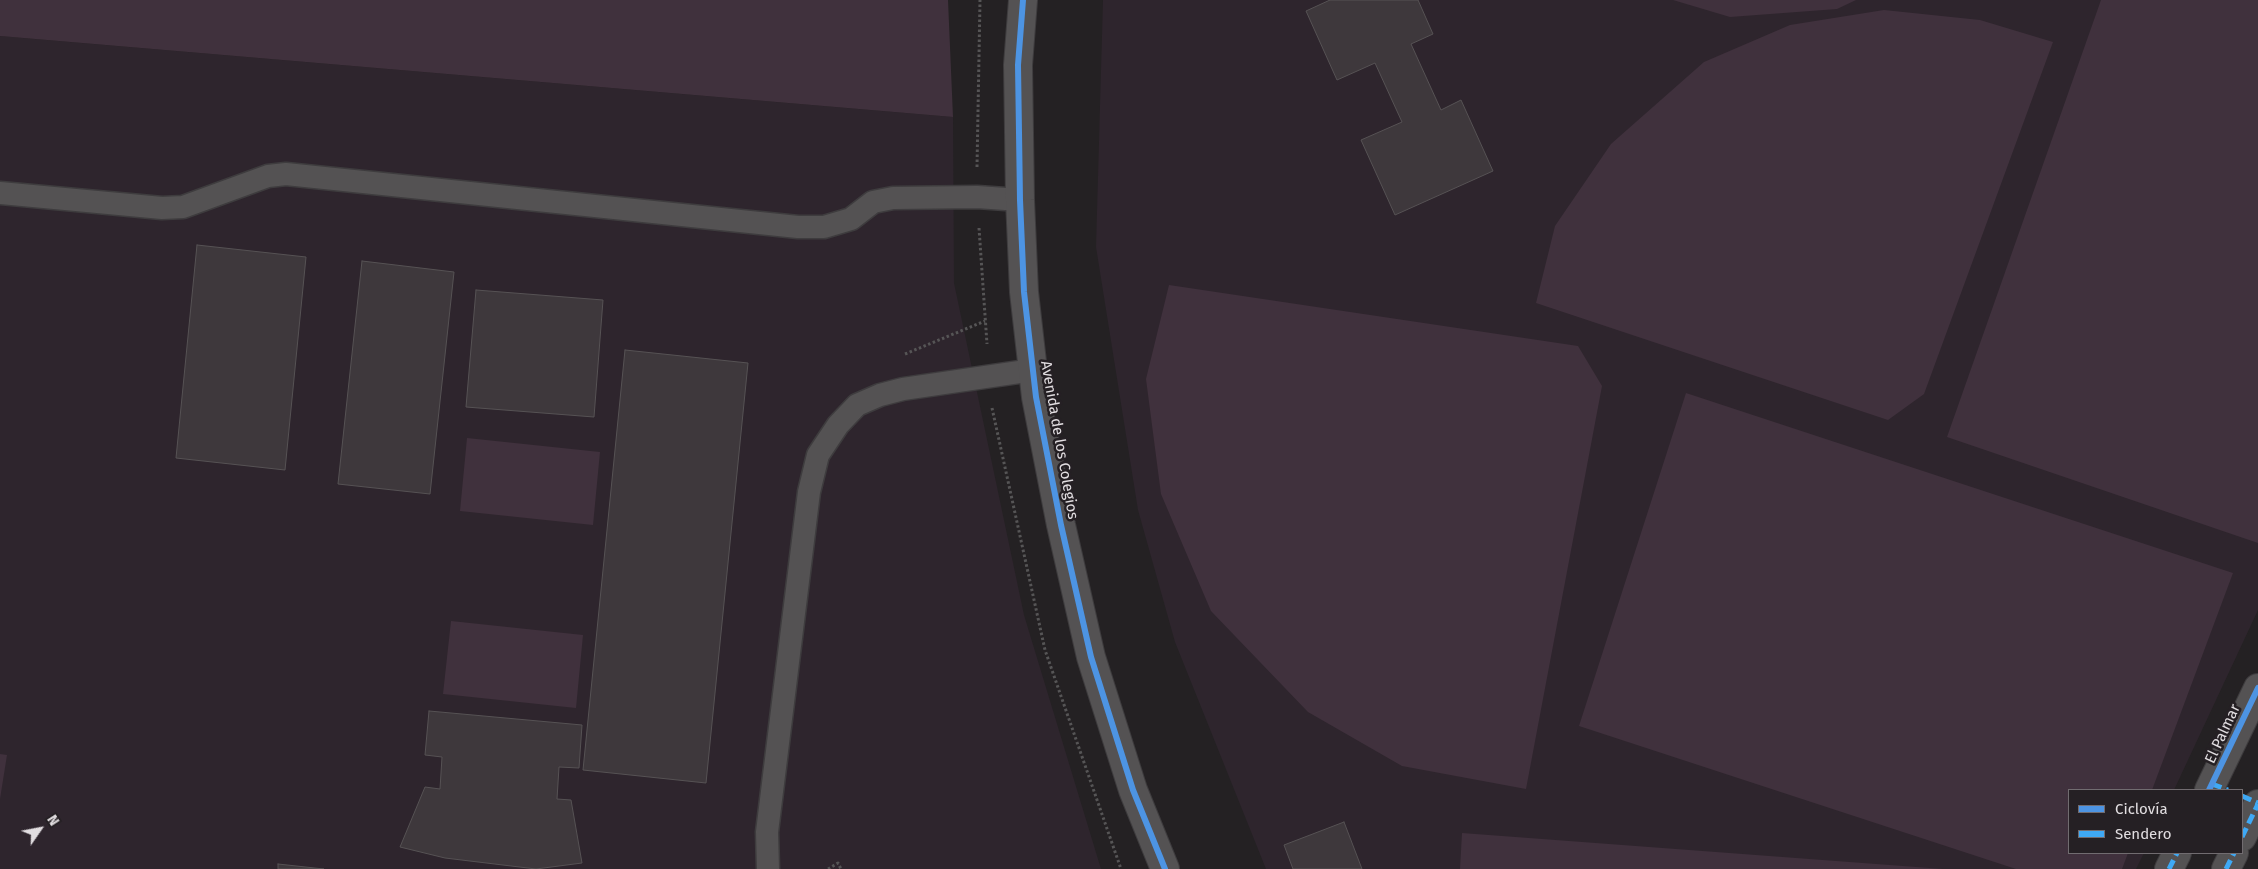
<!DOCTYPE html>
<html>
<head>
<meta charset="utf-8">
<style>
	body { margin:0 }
	#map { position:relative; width:2258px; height:869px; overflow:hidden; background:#242123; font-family:"Fira Sans",sans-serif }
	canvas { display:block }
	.legend { position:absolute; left:2068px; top:789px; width:175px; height:65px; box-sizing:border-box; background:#252024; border:1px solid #716c70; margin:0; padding:6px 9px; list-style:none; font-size:15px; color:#e2dee1 }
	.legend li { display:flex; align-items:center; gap:10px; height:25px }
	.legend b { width:25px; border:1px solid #716c70 }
	.north { position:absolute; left:15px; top:804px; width:50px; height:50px; -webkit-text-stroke:4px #252024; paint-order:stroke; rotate:57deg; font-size:14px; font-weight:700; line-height:20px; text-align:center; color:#e2dee1 }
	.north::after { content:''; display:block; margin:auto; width:18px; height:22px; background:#e2dee1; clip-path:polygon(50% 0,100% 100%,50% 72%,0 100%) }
</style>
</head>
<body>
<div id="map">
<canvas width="2258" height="869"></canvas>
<ul class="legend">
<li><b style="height:6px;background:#4d94e3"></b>Ciclovía</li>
<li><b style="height:6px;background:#3fa9f5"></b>Sendero</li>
</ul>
<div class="north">N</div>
</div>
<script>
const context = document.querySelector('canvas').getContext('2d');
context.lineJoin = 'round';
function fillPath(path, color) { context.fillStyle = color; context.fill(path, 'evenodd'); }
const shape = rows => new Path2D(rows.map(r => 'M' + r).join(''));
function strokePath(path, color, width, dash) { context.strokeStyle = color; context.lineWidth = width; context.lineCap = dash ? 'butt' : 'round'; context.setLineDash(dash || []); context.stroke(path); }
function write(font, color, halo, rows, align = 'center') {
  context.font = font + ' "Fira Sans",sans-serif'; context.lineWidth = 5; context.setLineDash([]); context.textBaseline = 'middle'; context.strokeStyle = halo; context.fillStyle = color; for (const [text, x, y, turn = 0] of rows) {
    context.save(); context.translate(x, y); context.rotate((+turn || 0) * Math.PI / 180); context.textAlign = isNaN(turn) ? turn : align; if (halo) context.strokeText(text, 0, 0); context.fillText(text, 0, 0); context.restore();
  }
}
fillPath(shape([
	[1103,0,2258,0,2258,610,2174,790,2069,790,2069,853,2144,853,2136,869,1266,869,1175,642,1138,510,1096,247],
	[0,36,953,117,954,283,1024,615,1101,869,0,869]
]), '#2e252d');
fillPath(shape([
	[0,0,948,0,953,117,0,36],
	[1673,0,1856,0,1837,9,1730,17],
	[2101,0,2258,0,2258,543,1947,437],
	[1884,10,1980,20,2053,42,1924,394,1888,420,1536,303,1555,226,1611,144,1704,62,1790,25],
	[1169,285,1578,346,1602,386,1526,789,1402,766,1308,712,1211,611,1161,494,1146,379],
	[1686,393,2233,573,2152,790,2069,790,2069,853,2128,853,2122,869,2016,869,1579,726],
	[467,438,600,452,593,525,460,511],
	[451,621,583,635,576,708,443,694],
	[0,754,7,755,0,799],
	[1462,833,1943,869,1460,869]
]), '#40313d');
const building = shape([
	[1330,0,1418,0,1433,34,1411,44,1441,110,1461,100,1493,171,1395,215,1361,140,1402,122,1375,63,1337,80,1306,11,1330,0],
	[197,245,306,257,285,470,176,458,197,245],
	[362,261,454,272,430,494,338,484,362,261],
	[476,290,603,300,594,417,466,407,476,290],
	[625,350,748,363,706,783,583,770,625,350],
	[429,711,582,725,579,768,559,767,557,799,571,800,582,863,536,869,445,858,400,847,425,787,440,789,442,757,425,755,429,711],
	[1344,822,1362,869,1293,869,1284,845,1344,822],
	[278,864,324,869,278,869,278,864]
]);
fillPath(building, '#3e383c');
strokePath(building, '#565254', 1);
const service = shape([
	[0,193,162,208,183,207,268,176,286,174,798,227,824,227,851,219,873,202,893,198,977,197,1020,200],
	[768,869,767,832,809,492,818,455,838,425,857,405,880,395,903,389,1033,370]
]);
const minor = shape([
	[2209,790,2258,688],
	[2242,837,2258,804],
	[2169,869,2177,853],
	[2226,869,2234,853]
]);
const tertiary = shape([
	[1023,0,1018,65,1020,200,1024,292,1036,397,1061,525,1091,657,1133,790,1165,869]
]);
strokePath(service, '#3e3c3e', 25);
strokePath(minor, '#3e3c3e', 30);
strokePath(tertiary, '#3e3c3e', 30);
strokePath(shape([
	[977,167,980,0],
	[979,228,987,344],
	[905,354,985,321],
	[992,408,1045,650,1121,869],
	[828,869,838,863,841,869]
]), '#565556', 3, [2.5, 2.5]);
strokePath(service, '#545253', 22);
strokePath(minor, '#545253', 28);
strokePath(tertiary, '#545253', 28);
strokePath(shape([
	[2212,784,2228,790],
	[2242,796,2258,803],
	[2242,837,2258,804],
	[2169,869,2177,853],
	[2226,869,2234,853]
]), '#3fa9f5', 5, [10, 5]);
strokePath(shape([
	[1023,0,1018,65,1020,200,1024,292,1036,397,1061,525,1091,657,1133,790,1165,869],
	[2209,790,2258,688]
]), '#4d94e3', 6);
write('15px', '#e2dee1', '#252024', [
	["Avenida de los Colegios",1059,440,80],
	["El Palmar",2223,734,-65]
]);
</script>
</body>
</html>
